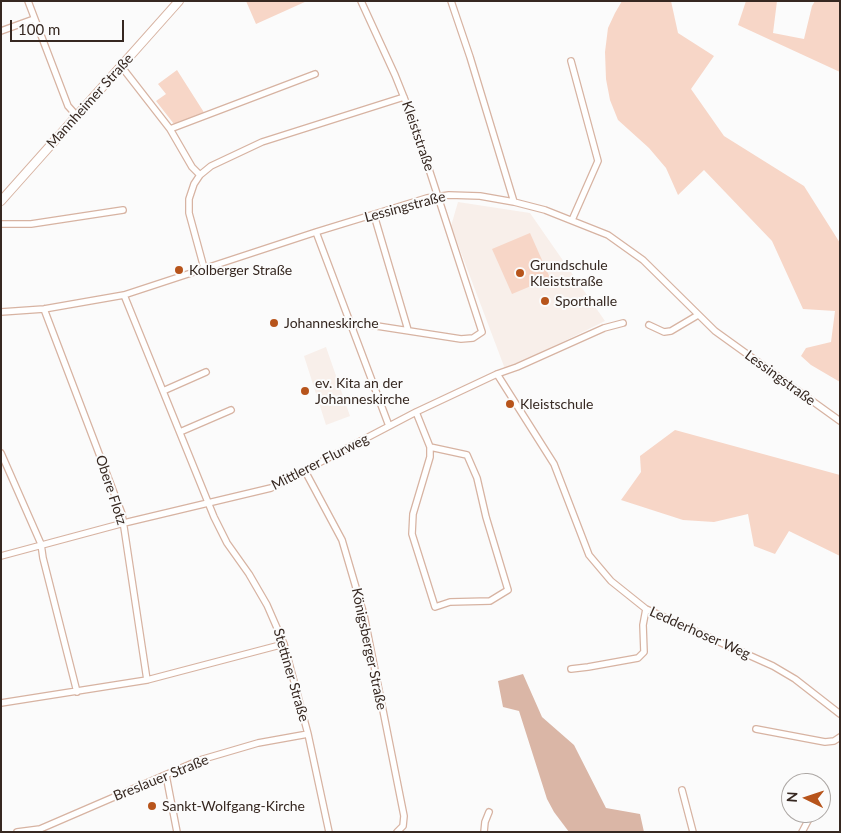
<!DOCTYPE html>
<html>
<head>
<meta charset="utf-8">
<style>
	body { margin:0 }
	#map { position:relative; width:841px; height:833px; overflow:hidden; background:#fbfbfb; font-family:Lato,sans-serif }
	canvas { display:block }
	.frame { position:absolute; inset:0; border:2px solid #362821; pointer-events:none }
	.north { position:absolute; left:781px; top:773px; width:50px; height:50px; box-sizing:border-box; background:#fbfbfb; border:1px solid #aca7a4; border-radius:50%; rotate:274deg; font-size:14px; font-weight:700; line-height:20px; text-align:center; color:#362821 }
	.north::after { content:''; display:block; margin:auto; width:18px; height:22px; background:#b7541b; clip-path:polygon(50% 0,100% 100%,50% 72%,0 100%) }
	.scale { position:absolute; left:10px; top:20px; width:114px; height:22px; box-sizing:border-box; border:2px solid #362821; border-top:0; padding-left:6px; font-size:15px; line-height:18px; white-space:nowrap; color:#362821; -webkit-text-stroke:4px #fbfbfb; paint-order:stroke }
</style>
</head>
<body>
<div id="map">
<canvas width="841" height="833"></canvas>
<div class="frame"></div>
<div class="north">N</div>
<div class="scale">100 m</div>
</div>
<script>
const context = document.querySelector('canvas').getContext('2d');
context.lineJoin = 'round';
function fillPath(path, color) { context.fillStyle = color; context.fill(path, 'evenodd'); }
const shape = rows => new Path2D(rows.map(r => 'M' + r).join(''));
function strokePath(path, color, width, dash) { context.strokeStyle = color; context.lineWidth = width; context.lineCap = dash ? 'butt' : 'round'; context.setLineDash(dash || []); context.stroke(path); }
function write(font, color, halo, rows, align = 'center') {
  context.font = font + ' Lato,sans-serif'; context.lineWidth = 4; context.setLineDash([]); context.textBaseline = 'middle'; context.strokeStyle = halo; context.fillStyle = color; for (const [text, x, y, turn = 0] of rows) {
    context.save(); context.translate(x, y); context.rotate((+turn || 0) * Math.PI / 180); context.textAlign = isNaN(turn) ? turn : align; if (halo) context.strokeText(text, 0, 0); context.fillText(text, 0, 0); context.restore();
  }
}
fillPath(shape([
	[458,202,530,213,605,321,518,364,505,369,451,226],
	[326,347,350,416,326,425,304,356]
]), '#f8efea');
fillPath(shape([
	[246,1,307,1,256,24],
	[622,1,671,1,678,33,714,56,691,89,724,136,804,186,840,243,840,382,811,365,801,356,806,348,831,342,835,311,803,309,772,241,704,170,678,195,666,168,649,148,618,120,610,100,606,79,605,52,608,28,615,13],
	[746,1,777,1,773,33,804,39,812,6,815,1,840,1,840,72,738,25],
	[177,70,205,114,174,124,156,101,166,94,158,84],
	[530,233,550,278,512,294,492,249],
	[675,430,840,475,840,556,789,531,775,554,754,546,748,514,714,522,683,520,621,500,641,472,640,456]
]), '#f7d6c7');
fillPath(shape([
	[523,674,542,717,574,745,606,808,640,814,644,832,569,832,554,812,547,799,519,711,503,707,498,681]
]), '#dab6a6');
const minor = shape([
	[28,1,68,106,77,116],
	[451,1,470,57,514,202],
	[1,31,34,19],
	[571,61,598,161,572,220],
	[121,66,170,129,192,167,200,175,194,184,189,199,189,213,204,268],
	[170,129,315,74],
	[200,175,211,166,262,142,404,97],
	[374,215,408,330],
	[1,224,31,224,123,210],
	[316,232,389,426],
	[124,295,214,517,227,543,249,574,267,605,284,644,308,734,329,832],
	[44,309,122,514,147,680],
	[1,312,44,309,124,295,316,232,427,198,449,195,480,196,514,202,545,210,608,235,643,260,715,331,840,421],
	[351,325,364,324,461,339,473,338,482,332,413,120,395,75,361,1],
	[649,325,664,332,671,331,698,315],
	[497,374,554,464,589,555,611,581,646,609,773,666,795,679,840,714],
	[163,391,206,372],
	[416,412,430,447,430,457,413,514,412,534,435,607,450,602,490,601,508,590,486,517,477,478,467,455,430,447],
	[180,432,231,410],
	[1,453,41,544,43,558,77,692],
	[305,471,342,540,364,615,404,816,403,826,397,832],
	[1,556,124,523,271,488,416,412,497,374,517,367,604,328,623,323],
	[571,669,588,667,638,658,644,652,643,625,646,609],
	[1,703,147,680,284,644],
	[756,729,825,742,834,741,840,737],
	[166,775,177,832],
	[682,790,693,832],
	[17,832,40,829,200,760,258,743,308,734],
	[484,832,485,822,489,812],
	[802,832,811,815]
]);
const tertiary = shape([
	[1,201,179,1]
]);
strokePath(minor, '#d7b3a2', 8);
strokePath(tertiary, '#d7b3a2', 10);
strokePath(minor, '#fff', 5.5);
strokePath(tertiary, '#fff', 8);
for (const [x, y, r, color] of [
	[179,270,5,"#b7541b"],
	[520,273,5,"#b7541b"],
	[545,301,5,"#b7541b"],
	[274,323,5,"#b7541b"],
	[305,391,5,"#b7541b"],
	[510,404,5,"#b7541b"],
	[152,806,5,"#b7541b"]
]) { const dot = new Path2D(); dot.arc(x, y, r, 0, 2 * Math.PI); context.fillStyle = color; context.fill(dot); strokePath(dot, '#fbfbfb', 2); }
write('14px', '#362821', '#fbfbfb', [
	["Mannheimer Straße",90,101,-48],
	["Kleiststraße",418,136,71],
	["Lessingstraße",405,207,-15],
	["Lessingstraße",780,378,36],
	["Mittlerer Flurweg",320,462,-27],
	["Obere Flotz",111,490,72],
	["Ledderhoser Weg",700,633,24],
	["Königsberger Straße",369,649,78],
	["Stettiner Straße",291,675,74],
	["Breslauer Straße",161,778,-22]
]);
write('14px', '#362821', '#fbfbfb', [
	["Grundschule",530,265],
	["Kleiststraße",530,281],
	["Kolberger Straße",189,270],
	["Sporthalle",555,301],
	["Johanneskirche",284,323],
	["ev. Kita an der",315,383],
	["Johanneskirche",315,399],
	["Kleistschule",520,404],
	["Sankt-Wolfgang-Kirche",162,806]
], 'left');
</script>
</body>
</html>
